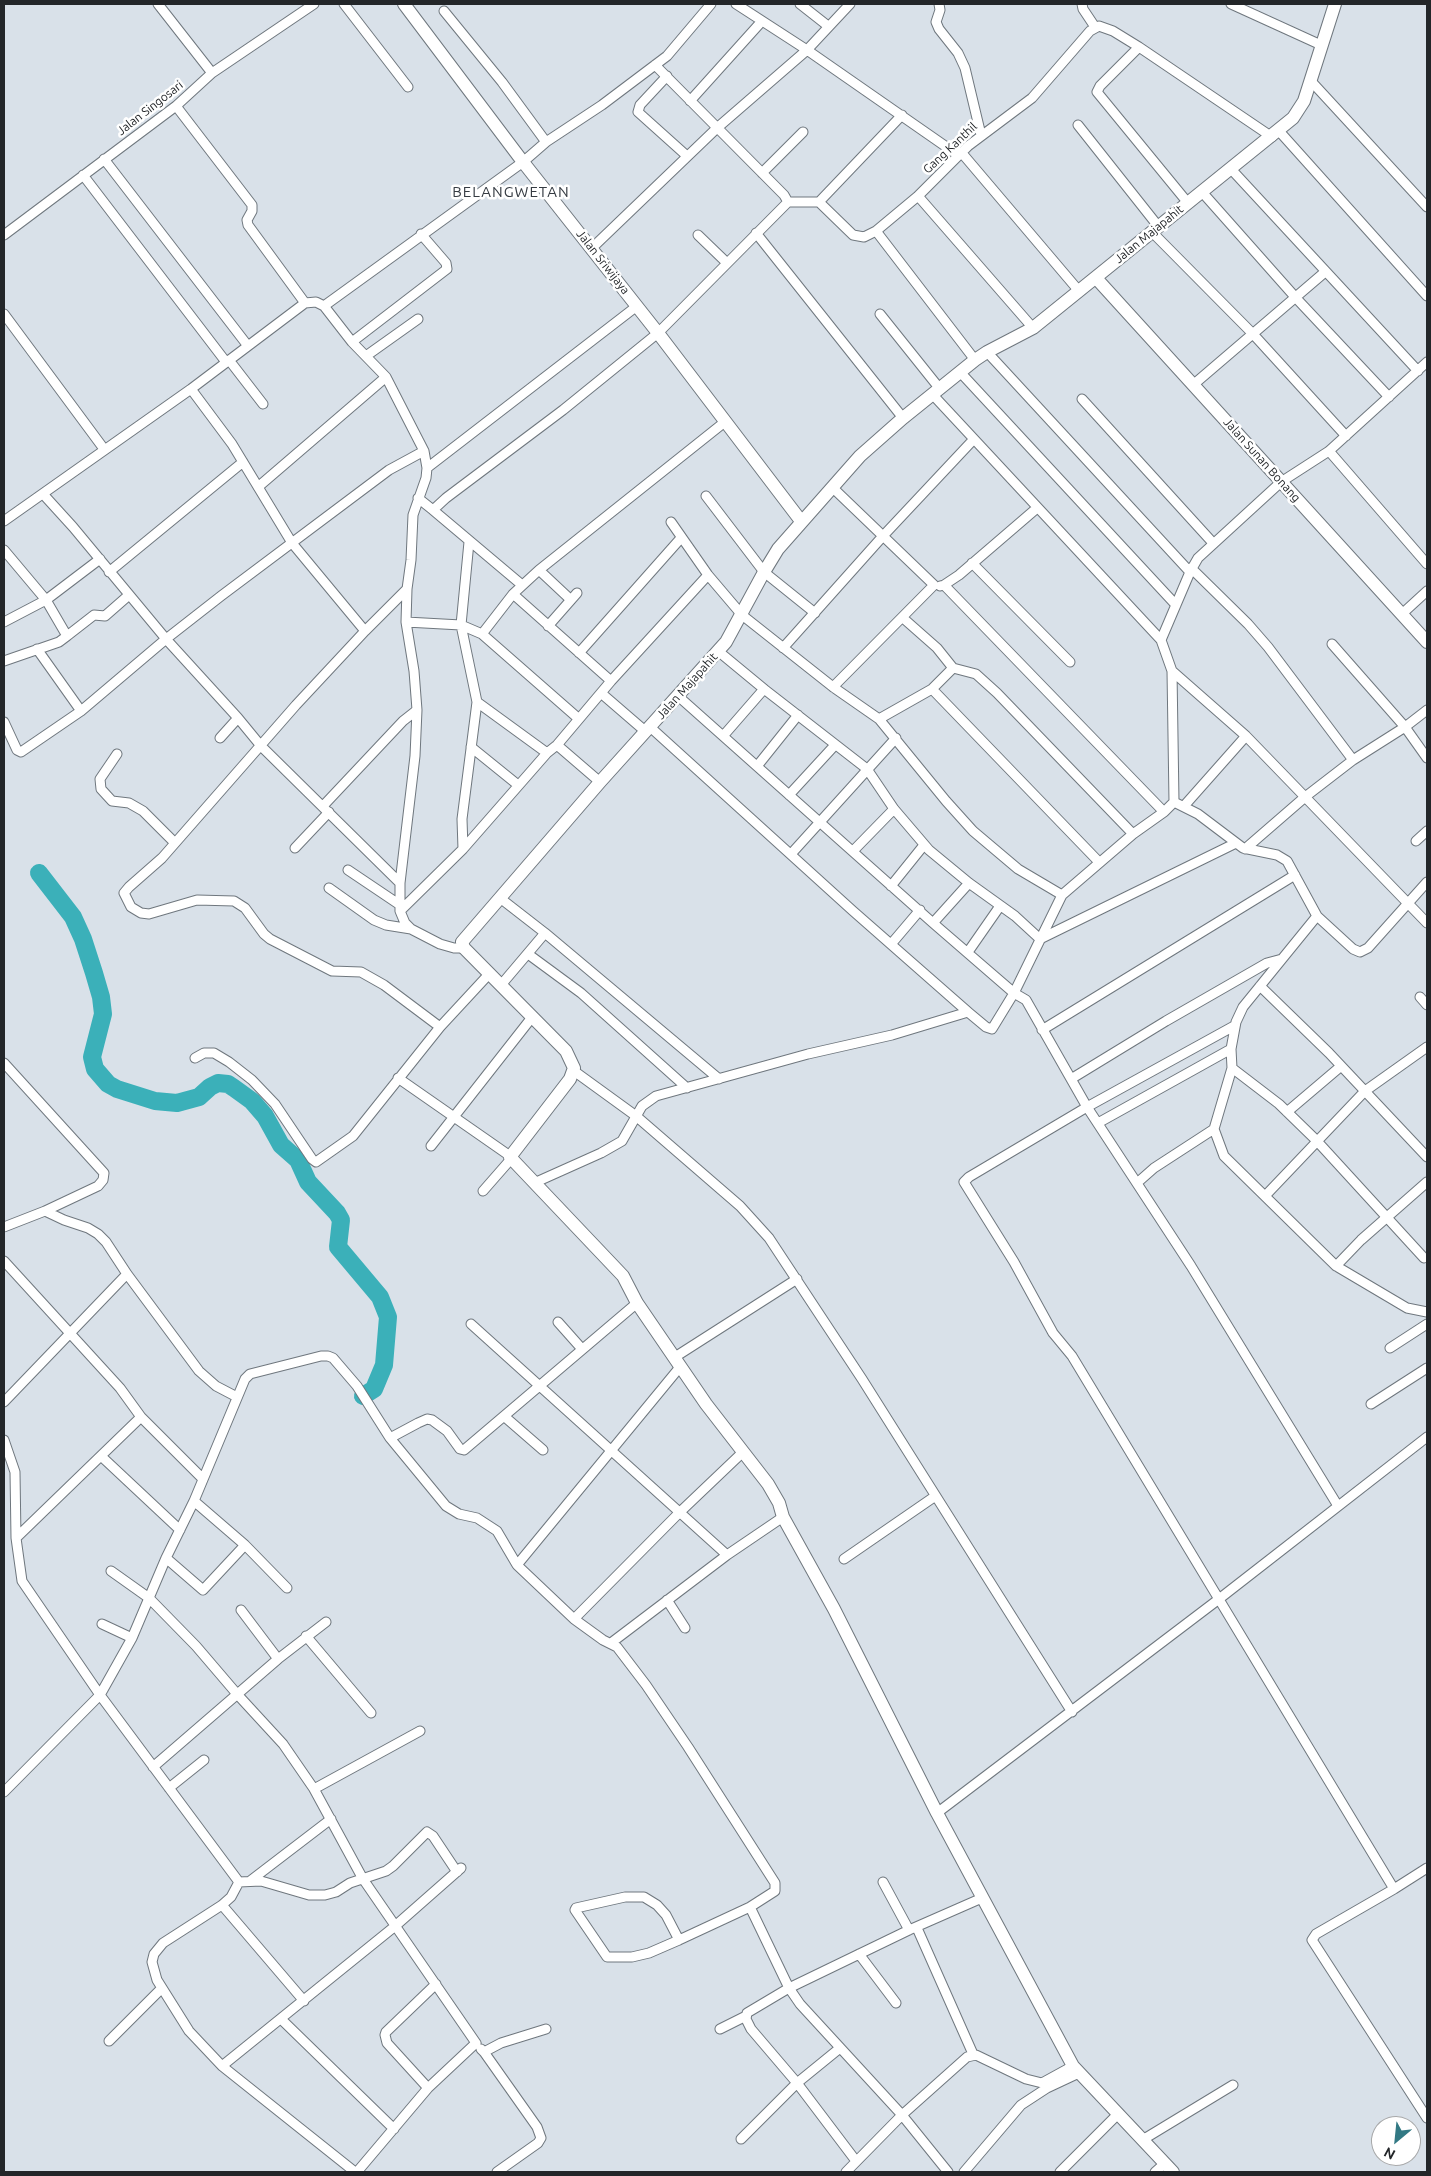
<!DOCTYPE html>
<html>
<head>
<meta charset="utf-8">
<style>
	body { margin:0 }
	#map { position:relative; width:1431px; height:2176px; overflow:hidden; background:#d9e1e9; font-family:Ubuntu,sans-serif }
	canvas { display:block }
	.frame { position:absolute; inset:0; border:5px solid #232629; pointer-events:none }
	.north { position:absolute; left:1371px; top:2116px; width:50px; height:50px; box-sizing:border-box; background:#fff; border:1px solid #a7a8a9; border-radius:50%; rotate:208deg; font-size:14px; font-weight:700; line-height:20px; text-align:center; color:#232629 }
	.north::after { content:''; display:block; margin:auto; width:18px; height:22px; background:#327984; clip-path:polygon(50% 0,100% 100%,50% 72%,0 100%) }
</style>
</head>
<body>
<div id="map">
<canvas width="1431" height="2176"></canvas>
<div class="frame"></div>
<div class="north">N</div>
</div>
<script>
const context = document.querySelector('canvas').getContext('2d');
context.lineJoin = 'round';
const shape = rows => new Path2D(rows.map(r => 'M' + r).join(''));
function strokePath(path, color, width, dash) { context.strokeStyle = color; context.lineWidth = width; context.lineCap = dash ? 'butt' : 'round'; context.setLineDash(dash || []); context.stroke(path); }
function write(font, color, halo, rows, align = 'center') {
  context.font = font + ' Ubuntu,sans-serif'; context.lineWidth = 5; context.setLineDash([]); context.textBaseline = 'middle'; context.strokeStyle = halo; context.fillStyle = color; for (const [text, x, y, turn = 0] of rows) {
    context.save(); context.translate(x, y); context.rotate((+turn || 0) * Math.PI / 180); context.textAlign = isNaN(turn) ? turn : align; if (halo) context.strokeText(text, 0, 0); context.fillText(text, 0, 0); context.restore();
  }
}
strokePath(shape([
	[39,873,73,917,83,939,94,973,101,997,103,1014,92,1057,95,1069,108,1084,117,1089,155,1101,177,1103,199,1097,210,1087,218,1083,228,1084,234,1088,252,1101,265,1116,281,1145,298,1160,308,1182,337,1213,341,1220,338,1247,380,1297,388,1317,384,1365,374,1389,363,1396]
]), '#3bb0b9', 18);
const street = shape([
	[158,4,212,73],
	[344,4,408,87],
	[736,4,807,50,958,155],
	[800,4,828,26],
	[939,4,940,10,936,22,939,29,958,53,965,68,981,135],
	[1082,4,1083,9,1095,27],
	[1231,4,1321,45],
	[444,11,502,82,546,142],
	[1139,47,1100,86,1097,92,1188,203],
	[655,65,784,195,788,202],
	[667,76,640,105,638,112,687,156],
	[1310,80,1427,207],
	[690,101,762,21],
	[176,106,252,205,252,211,247,220,248,225,305,303],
	[1078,125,1158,226],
	[1279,131,1427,296],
	[961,152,1079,291],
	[104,159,248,346],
	[1231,169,1418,371],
	[762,173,803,132],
	[83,175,226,362],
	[1202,192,1296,298,1389,397],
	[918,196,1033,328],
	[819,202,853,235,864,237,876,231,918,196,968,146,1032,98,1090,31,1099,26,1113,31,1139,47,1272,137],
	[819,202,902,115],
	[876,231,975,360],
	[1151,231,1253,334,1346,436],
	[756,233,903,418],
	[4,235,176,106,212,73,314,4],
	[698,235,727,263],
	[592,248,717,128,807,50,850,4],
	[324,306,352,342,386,377,424,451,427,468,426,478,413,515,411,560,407,589,406,622,414,671,417,710,415,756,400,883],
	[4,314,104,449],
	[880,314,940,389],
	[352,342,447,269,446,263,421,234],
	[987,352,1190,572],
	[366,356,418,319],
	[229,360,263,404],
	[960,372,1176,605],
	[1193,385,1325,272],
	[191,389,232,444,292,543,365,631],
	[933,395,1161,640,1172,671,1174,802],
	[1082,399,1213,543],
	[1329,451,1427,564],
	[427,468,637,306],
	[258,487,386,377],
	[833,488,934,585,833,687],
	[43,494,73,527,166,639,238,718,261,746,400,883,400,911],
	[706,496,764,572,815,613],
	[418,498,433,510,446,498,563,410,658,333,788,202,819,202],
	[433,510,522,585],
	[4,521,191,389,305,303,316,302,324,306,523,162,546,142,602,105,667,56,711,4],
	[671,522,708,575,742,615,833,687,879,719,946,801,973,831,1018,869,1062,895],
	[4,550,46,600,67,636,59,642,4,661],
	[972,563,1070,662],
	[1191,568,1248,624,1268,647,1353,760],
	[539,570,571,600],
	[109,572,243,462],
	[944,585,1164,812],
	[940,586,944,585,959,575,1037,508],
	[407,589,365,631,296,705,162,858,129,887,124,893,131,907,141,913,149,914,197,900,234,901,245,908,264,934,270,939,332,971,361,972,384,985,440,1027],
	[513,594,611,681],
	[1403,613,1427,591],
	[903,618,937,648,953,668],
	[4,622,46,600,100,559],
	[406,622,461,625,482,634,513,594,539,570,726,421],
	[548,626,577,593],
	[482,634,579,719],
	[67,636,94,615,105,616,129,595],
	[1161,640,1190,572,1198,558,1281,482,1329,451,1427,362],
	[1332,644,1405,727,1427,758],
	[783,648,883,536,974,439],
	[37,649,81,711],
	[718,651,764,689,867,769,894,809,929,850,969,883,1015,916,1040,939,1236,843],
	[579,653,681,538],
	[1172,671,1246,736,1427,923],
	[932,689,1099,862],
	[601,693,645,731],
	[678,696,933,923,1014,993,1026,1000,1087,1107,1191,1266,1338,1506],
	[477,702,547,753],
	[879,719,932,689,953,668,976,674,997,693,1133,834],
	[4,722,17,750,21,752,81,711,166,639,221,596,389,470,424,451],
	[649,726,853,911,968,1012],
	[724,735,764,689],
	[220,738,238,718],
	[557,745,600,782],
	[471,747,518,785],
	[117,754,100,779,101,789,112,801,129,803,143,811,175,843],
	[758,765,798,715],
	[789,795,835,745],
	[323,806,403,721,417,710],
	[1184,806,1246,736],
	[1416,841,1427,831],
	[295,848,329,812],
	[463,849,462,819,477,702,461,625,469,542],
	[1245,849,1305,797,1353,760,1405,727,1427,710],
	[853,851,894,809],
	[791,854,896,738],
	[348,870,400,905],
	[891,886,924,845],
	[329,888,374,920,386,925,411,929,440,944,454,948,464,948],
	[500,898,545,933,719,1079],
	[1317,916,1353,949,1360,952,1368,948,1427,882],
	[933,923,969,883],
	[411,929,405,923,400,911,463,849,547,753,557,745,611,681,708,575],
	[892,943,920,910],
	[968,952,1000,906],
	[528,954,581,993,687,1088],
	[501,985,545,933],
	[1260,986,1329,1053,1427,1157],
	[1420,997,1427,1005],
	[1234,1026,1087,1107,969,1177,964,1182,1014,1262,1053,1333,1072,1356,1394,1889,1427,1868],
	[1042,1030,1295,875],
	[195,1058,204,1053,214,1053,229,1062,252,1080,275,1104,312,1159,316,1162,353,1136,440,1027,490,973],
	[4,1063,104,1173,103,1180,98,1186,45,1211],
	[1232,1068,1279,1104,1316,1140,1424,1258],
	[574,1071,636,1116,740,1206,769,1238,862,1379,1072,1712],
	[398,1078,510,1156],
	[1071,1079,1166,1021,1267,963,1282,959],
	[1287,1112,1340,1067],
	[1098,1123,1231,1049],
	[431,1146,533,1016],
	[534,1183,601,1153,622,1141,642,1106,656,1096,808,1054,892,1035,968,1012,986,1027,992,1029,1014,993,1062,895,1133,834,1164,812,1174,802,1198,814,1243,848,1277,855,1287,861,1317,916,1243,1007,1236,1022,1231,1049,1232,1068,1214,1129,1224,1156,1336,1266,1407,1308,1427,1312],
	[1137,1183,1154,1168,1214,1129],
	[483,1191,511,1159],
	[1265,1196,1365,1091,1427,1047],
	[4,1227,45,1211,64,1220,88,1228,98,1234,106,1242,127,1274,199,1371,216,1386,237,1397],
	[4,1261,120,1388,141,1417,202,1478],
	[1336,1266,1361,1240,1427,1182],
	[558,1322,582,1349],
	[471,1324,727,1555],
	[1390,1348,1427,1324],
	[675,1357,797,1279],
	[4,1402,127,1274],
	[1371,1404,1427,1368],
	[505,1417,543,1450],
	[390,1438,446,1506,459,1514,477,1518,497,1531,517,1565,680,1367],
	[4,1440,15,1472,16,1538,22,1581,100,1695,239,1882,231,1897,222,1905,163,1943,154,1954,152,1962,157,1980,189,2031,222,2066,355,2172],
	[101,1456,180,1530],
	[194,1501,245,1545,287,1588],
	[16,1538,141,1417],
	[166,1558,203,1590,245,1545],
	[844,1559,934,1497],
	[517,1565,574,1619],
	[111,1571,149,1598,196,1646,237,1694,283,1744,314,1789,363,1879,476,2043,428,2088,357,2172],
	[667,1600,685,1628],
	[241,1610,278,1659],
	[102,1624,132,1638],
	[306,1636,371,1713],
	[611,1643,727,1555,783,1517],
	[153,1767,278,1659,326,1622],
	[169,1788,204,1760],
	[314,1789,420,1731],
	[4,1792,100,1695,132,1638,166,1558,194,1501,245,1379,250,1374,321,1356,328,1356,333,1358,357,1386,390,1438,418,1423,427,1419,432,1420,447,1431,460,1449,464,1450,637,1303],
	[937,1813,1219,1599,1427,1437],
	[250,1881,331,1819],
	[239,1882,261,1881,309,1895,325,1895,336,1892,350,1883,386,1871,393,1866,427,1832,433,1836,457,1872],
	[883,1882,909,1930],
	[1394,1889,1316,1934,1312,1940,1427,2118],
	[222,1905,304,2001],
	[750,1907,789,1988,800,2004,902,2115,948,2172],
	[917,1928,973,2054],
	[679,1940,666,1915,657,1905,644,1897,625,1897,576,1908,575,1910,607,1957,632,1957,649,1953,679,1940,750,1907,775,1891,775,1883,688,1747,646,1685,617,1647,603,1640,574,1619,680,1512,743,1452],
	[859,1954,896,2003],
	[281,2019,394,2129],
	[720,2029,746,2016],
	[109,2041,162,1988],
	[481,2049,484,2052,501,2043,546,2029],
	[484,2052,537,2127,541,2138,538,2143,497,2172],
	[222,2066,394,1927,461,1868],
	[428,2088,387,2043,385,2035,386,2032,436,1984],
	[741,2139,797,2083,840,2048],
	[1144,2139,1233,2085],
	[856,2161,797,2083,751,2029,746,2019,747,2013,789,1988,909,1930,982,1898],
	[846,2172,902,2115,967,2057,976,2055,1026,2079,1042,2083,1073,2066],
	[964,2172,1021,2105,1047,2088,1079,2073],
	[1060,2172,1118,2114],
	[1155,2172,1164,2164]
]);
const secondary = shape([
	[404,4,523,162,658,333,801,521],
	[1096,278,1427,642],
	[1173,2172,1073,2066,937,1813,834,1609,783,1517,779,1503,768,1484,706,1404,637,1303,623,1276,510,1157,570,1079,574,1068,566,1051,464,948,462,942,600,782,726,642,764,572,778,549,860,456,903,418,975,360,987,352,1033,328,1293,118,1304,101,1335,4]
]);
strokePath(street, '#6f777e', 11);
strokePath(secondary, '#6f777e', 14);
strokePath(street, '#fff', 9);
strokePath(secondary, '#fff', 12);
write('12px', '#232629', '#fff', [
	["Jalan Singosari",150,108,-38],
	["Gang Kanthil",950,148,-43],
	["Jalan Majapahit",1149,234,-39],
	["Jalan Sriwijaya",603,262,52],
	["Jalan Sunan Bonang",1262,460,48],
	["Jalan Majapahit",687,686,-48]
]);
context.letterSpacing = '1px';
write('15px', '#353b42', '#fff', [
	["BELANGWETAN",511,192]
]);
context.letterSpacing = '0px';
</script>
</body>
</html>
